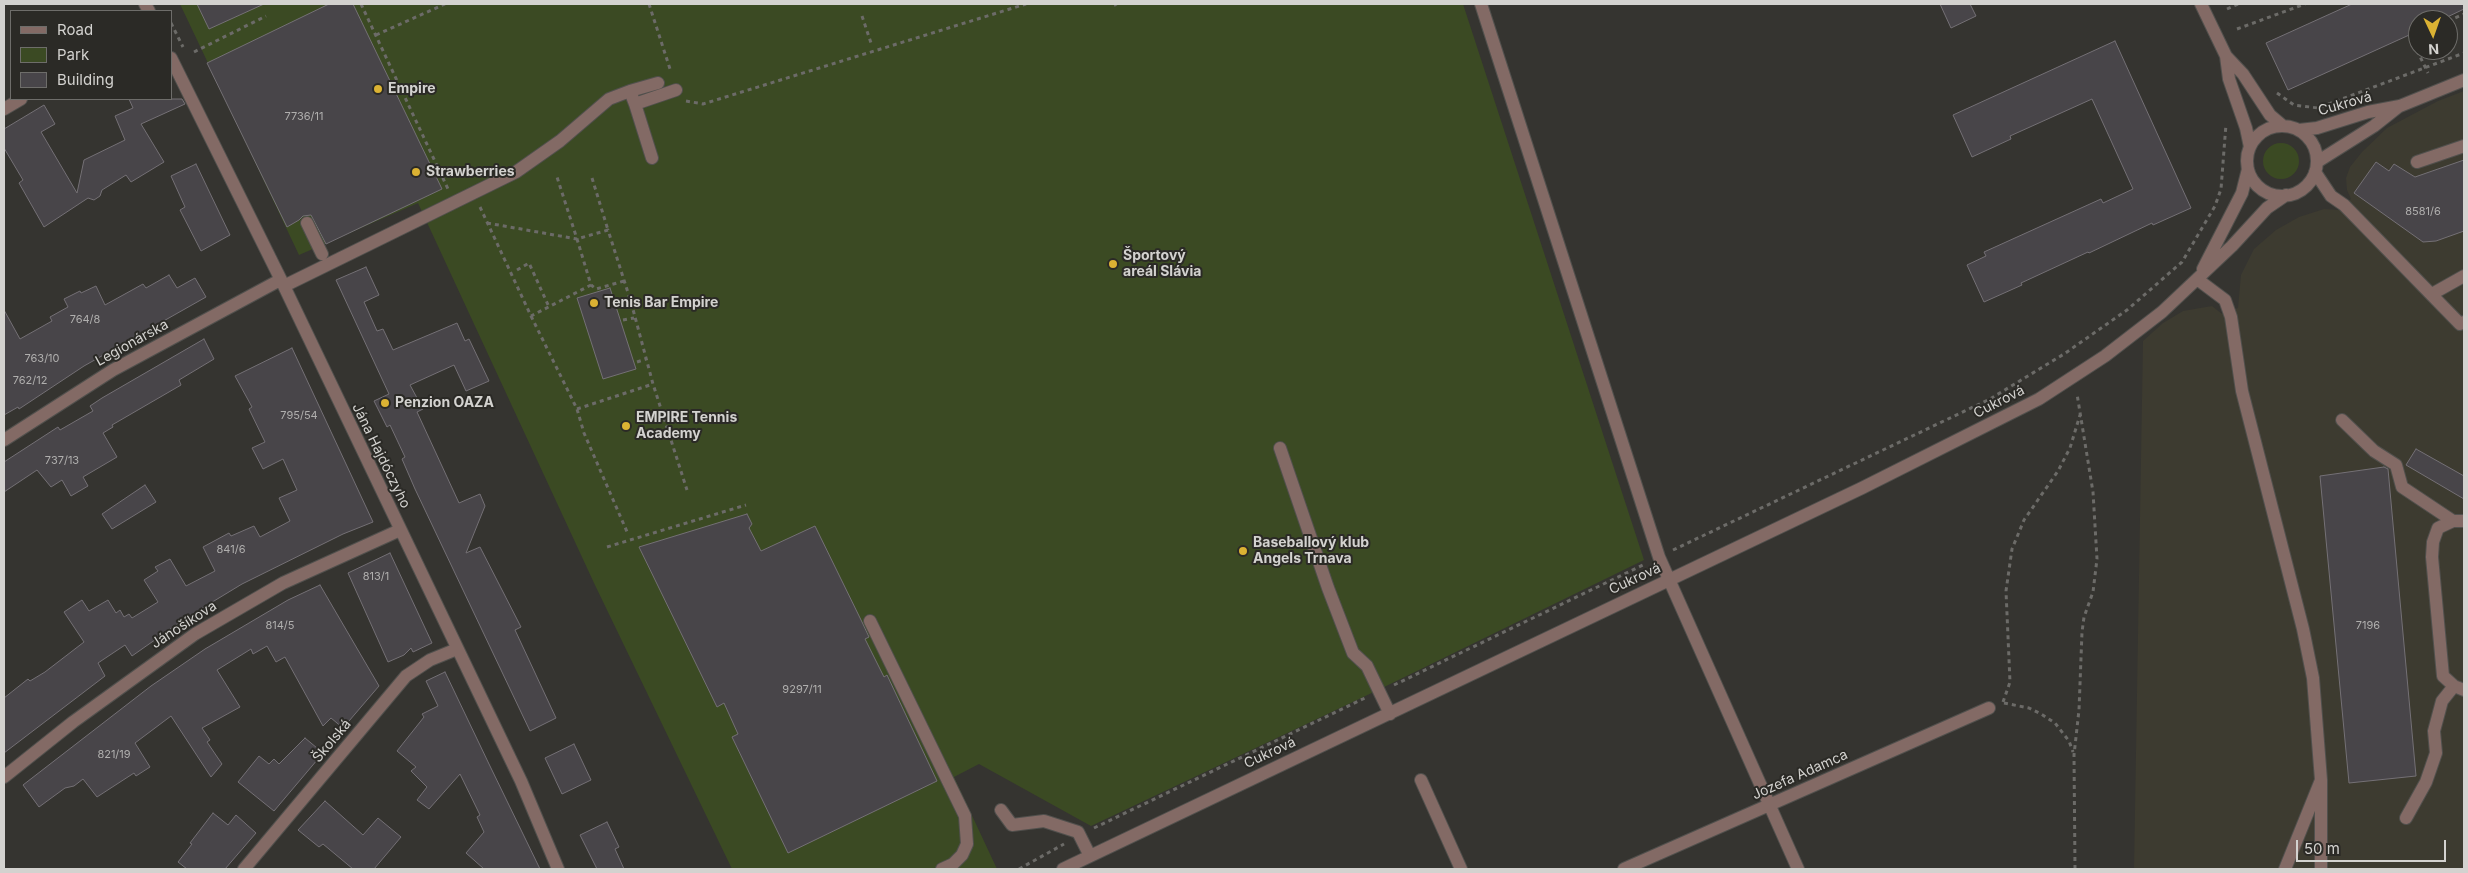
<!DOCTYPE html>
<html>
<head>
<meta charset="utf-8">
<style>
	body { margin:0 }
	#map { position:relative; width:2468px; height:873px; overflow:hidden; background:#353430; font-family:Inter,sans-serif }
	canvas { display:block }
	.frame { position:absolute; inset:0; border:5px solid #d3d2cf; pointer-events:none }
	.legend { position:absolute; left:10px; top:10px; width:162px; height:90px; box-sizing:border-box; background:#2b2a26; border:1px solid #6e6d6a; margin:0; padding:6px 9px; list-style:none; font-size:15px; color:#d3d2cf }
	.legend li { display:flex; align-items:center; gap:10px; height:25px }
	.legend b { width:25px; border:1px solid #6e6d6a }
	.north { position:absolute; left:2408px; top:10px; width:50px; height:50px; box-sizing:border-box; background:#2b2a26; border:1px solid #6e6d6a; border-radius:50%; rotate:177deg; font-size:14px; font-weight:700; line-height:20px; text-align:center; color:#d3d2cf }
	.north::after { content:''; display:block; margin:auto; width:18px; height:22px; background:#dbb233; clip-path:polygon(50% 0,100% 100%,50% 72%,0 100%) }
	.scale { position:absolute; left:2296px; top:840px; width:150px; height:22px; box-sizing:border-box; border:2px solid #d3d2cf; border-top:0; padding-left:6px; font-size:15px; line-height:18px; white-space:nowrap; color:#d3d2cf; -webkit-text-stroke:4px #2b2a26; paint-order:stroke }
</style>
</head>
<body>
<div id="map">
<canvas width="2468" height="873"></canvas>
<div class="frame"></div>
<ul class="legend">
<li><b style="height:6px;background:#836a65"></b>Road</li>
<li><b style="height:14px;background:#3b4a23"></b>Park</li>
<li><b style="height:14px;background:#484549"></b>Building</li>
</ul>
<div class="north">N</div>
<div class="scale">50 m</div>
</div>
<script>
const context = document.querySelector('canvas').getContext('2d');
context.lineJoin = 'round';
function fillPath(path, color) { context.fillStyle = color; context.fill(path, 'evenodd'); }
const shape = rows => new Path2D(rows.map(r => 'M' + r).join(''));
function strokePath(path, color, width, dash) { context.strokeStyle = color; context.lineWidth = width; context.lineCap = dash ? 'butt' : 'round'; context.setLineDash(dash || []); context.stroke(path); }
function write(font, color, halo, rows, align = 'center') {
  context.font = font + ' Inter,sans-serif'; context.lineWidth = 4; context.setLineDash([]); context.textBaseline = 'middle'; context.strokeStyle = halo; context.fillStyle = color; for (const [text, x, y, turn = 0] of rows) {
    context.save(); context.translate(x, y); context.rotate((+turn || 0) * Math.PI / 180); context.textAlign = isNaN(turn) ? turn : align; if (halo) context.strokeText(text, 0, 0); context.fillText(text, 0, 0); context.restore();
  }
}
fillPath(shape([
	[2464,91,2464,869,2134,869,2143,341,2163,323,2183,311,2212,306,2222,314,2238,308,2241,275,2254,249,2276,230,2299,217,2324,209,2338,210,2351,199,2347,190,2346,178,2350,167,2362,152,2387,128,2438,101]
]), '#3d3b30');
fillPath(shape([
	[180,4,1463,4,1644,560,1378,690,1091,826,979,764,954,777,997,869,732,869,594,583,418,203,299,255],
	'2263 161a18 18 0 1 1 36 0a18 18 0 1 1-36 0Z'
]), '#3b4a23');
const building = shape([
	[197,4,264,4,209,29,197,4],
	[329,4,353,4,442,189,326,244,311,215,303,216,299,220,287,227,207,63,329,4],
	[1940,4,1970,4,1976,16,1951,28,1940,4],
	[2352,4,2464,4,2464,9,2441,20,2418,20,2418,31,2288,90,2266,43,2352,4],
	[2115,41,2191,208,2153,225,2152,223,2089,253,2088,252,2021,283,2022,285,1984,302,1967,265,1986,256,1984,252,2101,199,2103,203,2133,189,2092,99,2010,136,2011,139,1972,157,1953,115,2115,41],
	[129,99,182,99,185,104,141,124,164,162,131,182,126,175,102,190,100,196,94,200,88,198,44,227,19,183,23,180,4,148,4,129,44,105,55,124,41,132,77,193,84,160,125,140,115,116,133,108,129,99],
	[2464,160,2464,231,2436,241,2423,242,2354,193,2376,162,2389,171,2394,164,2415,177,2464,160],
	[196,164,230,235,201,251,180,210,185,207,171,176,196,164],
	[366,267,379,295,364,302,377,331,383,329,393,350,457,323,465,341,469,339,489,381,466,391,454,365,410,385,423,409,417,412,459,503,480,494,485,506,466,553,480,547,521,627,515,630,556,718,530,731,415,489,402,459,405,457,390,425,387,427,374,401,389,394,336,280,366,267],
	[169,275,177,288,195,278,206,297,84,366,19,409,18,407,4,415,4,310,20,339,52,321,50,317,68,307,64,299,80,291,81,293,96,286,105,305,143,284,146,288,169,275],
	[610,288,636,369,603,379,577,298,610,288],
	[204,339,214,359,179,380,181,385,112,425,113,427,103,433,117,457,83,477,88,486,71,496,62,480,51,487,37,470,4,492,4,462,58,427,60,430,93,411,90,406,102,398,204,339],
	[292,348,373,522,343,534,242,584,186,618,132,656,125,645,98,663,105,676,4,753,4,698,28,679,30,681,45,672,84,642,64,612,82,600,89,611,108,600,116,613,120,610,124,617,129,614,132,618,158,602,144,580,158,571,155,567,170,559,186,586,215,571,203,547,229,533,231,536,254,526,260,537,290,521,279,498,297,490,283,459,263,469,252,448,265,442,249,409,252,407,235,376,292,348],
	[2416,449,2464,476,2464,499,2406,465,2416,449],
	[2384,467,2388,469,2416,776,2349,783,2320,476,2384,467],
	[145,485,156,502,112,529,102,514,145,485],
	[747,514,752,524,749,528,761,551,815,526,862,622,869,637,865,639,884,677,887,675,937,781,788,853,732,737,738,734,724,703,717,707,639,547,747,514],
	[390,553,432,643,413,652,411,648,404,655,388,662,348,573,390,553],
	[320,585,379,686,343,728,331,718,323,726,285,657,276,662,267,646,253,654,251,649,217,670,240,707,202,728,210,740,207,742,222,764,211,777,171,716,135,743,150,767,136,776,134,773,97,797,83,779,74,786,65,788,39,807,23,785,151,686,205,649,288,600,320,585],
	[445,672,489,764,540,869,484,869,466,853,484,832,477,817,480,815,460,774,429,809,417,800,427,787,411,771,416,767,397,751,424,717,422,714,438,706,426,681,445,672],
	[305,738,323,753,274,811,238,782,259,756,269,764,274,759,279,764,305,738],
	[574,744,591,780,562,794,545,758,574,744],
	[325,801,363,835,378,818,401,837,374,869,353,869,323,844,319,847,298,830,325,801],
	[213,813,228,825,236,815,256,833,225,869,187,869,178,862,192,844,190,843,213,813],
	[607,822,619,847,615,849,624,869,597,869,580,835,607,822]
]);
fillPath(building, '#484549');
strokePath(building, '#747075', 1);
const minor = shape([
	[145,4,149,11],
	[1481,4,1659,557,1798,869],
	[2201,4,2226,56,2229,79,2246,128,2250,147],
	[2226,56,2243,74,2270,115,2283,126],
	[171,58,284,286,521,781,558,869],
	[630,91,658,83],
	[635,104,652,158],
	[4,109,21,99],
	'2247 161a35 35 0 1 1 70 0a35 35 0 1 1-70 0Z',
	[2299,130,2317,128,2368,112,2400,106,2464,80],
	[2317,162,2374,126,2398,107],
	[2417,162,2464,146],
	[2315,172,2331,196,2344,205,2460,324,2464,322],
	[307,223,322,254],
	[2203,269,2242,193,2248,169],
	[2197,279,2225,300,2231,317,2242,391,2303,629,2313,678,2321,780],
	[284,286,516,172,560,141,609,99,630,91,635,104,676,90],
	[2432,294,2464,276],
	[2342,420,2374,451,2396,465,2402,487,2453,521],
	[4,440,113,370,280,280],
	[1280,448,1328,588,1353,653,1367,666,1390,714],
	[2464,521,2453,521,2438,528,2433,542,2432,557,2443,676,2454,686,2464,690],
	[870,621,965,816,967,844,962,855,953,864,942,869],
	[4,777,73,722,195,634,283,583,400,530],
	[1421,780,1461,869],
	[1001,810,1012,825,1044,821,1078,832,1090,856],
	[2406,818,2426,782,2436,753,2434,731,2442,701,2454,686],
	[244,869,406,676,430,660,457,649],
	[1063,869,1862,488,2039,399,2105,356,2162,312,2232,246,2267,208,2286,195],
	[1624,869,1989,708],
	[2285,869,2321,780,2321,869]
]);
strokePath(minor, '#51504d', 14);
strokePath(shape([
	[361,4,448,189],
	[649,4,671,72],
	[1115,4,1116,6],
	[2227,9,2238,4],
	[862,16,872,46],
	[2448,21,2464,14],
	[171,23,183,47],
	[2237,29,2305,4],
	[376,35,445,4],
	[2410,36,2428,73],
	[2411,39,2418,35],
	[194,52,266,16],
	[2277,93,2294,105,2318,108,2464,53],
	[686,101,703,104,1026,4],
	[592,178,608,230],
	[480,207,531,316,591,285],
	[487,223,577,239,557,177],
	[517,270,529,263,549,307],
	[624,281,596,289,591,285,577,239,608,230,631,302,653,384,687,490],
	[531,316,577,409,584,433,628,534],
	[623,320,634,318],
	[637,362,646,359],
	[577,409,653,384],
	[607,547,746,505],
	[1673,550,1990,399,2064,354,2127,310,2182,262,2215,206,2221,189,2226,124],
	[1394,685,1645,564],
	[2003,702,2010,682,2006,591,2012,549,2024,520,2058,471,2070,448,2080,415],
	[2004,703,2029,708,2041,714,2055,723,2069,741,2073,752],
	[1094,828,1365,698],
	[1019,869,1064,844],
	[2075,869,2074,755,2079,710,2082,632,2084,617,2093,592,2097,559,2093,492,2077,394]
]), '#6c6b68', 3, [4, 4]);
strokePath(minor, '#836a65', 12);
for (const [x, y, r, color] of [
	[378,89,5,"#dbb233"],
	[416,172,5,"#dbb233"],
	[1113,264,5,"#dbb233"],
	[594,303,5,"#dbb233"],
	[385,403,5,"#dbb233"],
	[626,426,5,"#dbb233"],
	[1243,551,5,"#dbb233"]
]) { const dot = new Path2D(); dot.arc(x, y, r, 0, 2 * Math.PI); context.fillStyle = color; context.fill(dot); strokePath(dot, '#2b2a26', 2); }
write('11px', '#b0afae', null, [
	["7736/11",304,117],
	["8581/6",2423,212],
	["764/8",85,320],
	["763/10",42,359],
	["762/12",30,381],
	["795/54",299,416],
	["737/13",62,461],
	["841/6",231,550],
	["813/1",376,577],
	["814/5",280,626],
	["7196",2368,626],
	["9297/11",802,690],
	["821/19",114,755]
]);
write('bold 14px', '#d3d2cf', '#2b2a26', [
	["Empire",388,89],
	["Strawberries",426,172],
	["Športový",1123,256],
	["areál Slávia",1123,272],
	["Tenis Bar Empire",604,303],
	["Penzion OAZA",395,403],
	["EMPIRE Tennis",636,418],
	["Academy",636,434],
	["Baseballový klub",1253,543],
	["Angels Trnava",1253,559]
], 'left');
write('14px', '#d3d2cf', '#2b2a26', [
	["Cukrová",2345,104,-16],
	["Legionárska",132,343,-29],
	["Cukrová",1999,402,-27],
	["Jána Hajdóczyho",381,456,64],
	["Cukrová",1635,579,-25],
	["Jánošíkova",184,625,-33],
	["Školská",332,741,-50],
	["Cukrová",1270,753,-25],
	["Jozefa Adamca",1800,775,-24]
]);
</script>
</body>
</html>
